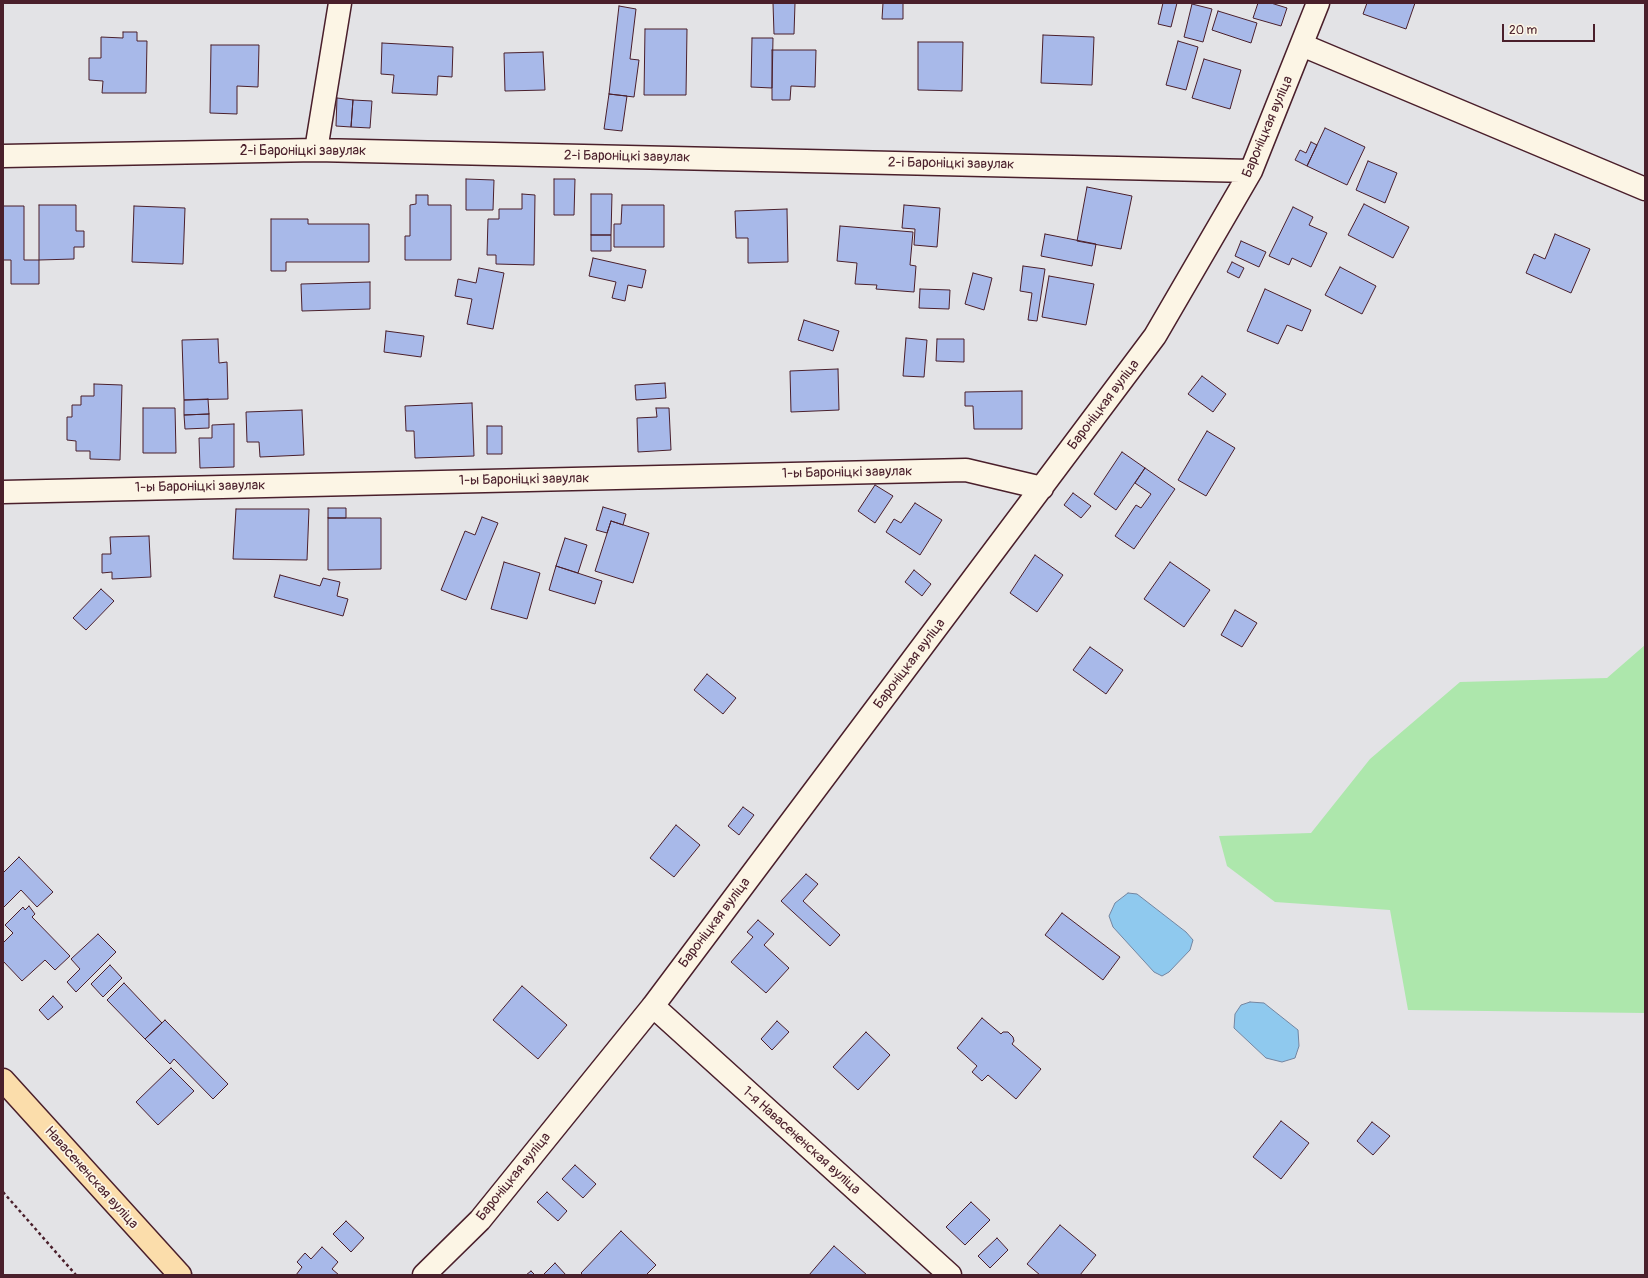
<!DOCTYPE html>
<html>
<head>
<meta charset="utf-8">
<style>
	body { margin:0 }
	#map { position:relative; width:1648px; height:1278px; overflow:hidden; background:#e3e3e6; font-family:Pangolin,sans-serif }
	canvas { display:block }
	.frame { position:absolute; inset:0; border:4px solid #4a1f2b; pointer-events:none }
	.scale { position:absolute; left:1502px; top:24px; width:93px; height:18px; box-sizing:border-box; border:2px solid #4a1f2b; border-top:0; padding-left:5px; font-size:12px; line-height:14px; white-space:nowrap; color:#4a1f2b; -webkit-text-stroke:3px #fcf5e5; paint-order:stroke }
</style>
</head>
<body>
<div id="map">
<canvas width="1648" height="1278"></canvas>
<div class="frame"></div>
<div class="scale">20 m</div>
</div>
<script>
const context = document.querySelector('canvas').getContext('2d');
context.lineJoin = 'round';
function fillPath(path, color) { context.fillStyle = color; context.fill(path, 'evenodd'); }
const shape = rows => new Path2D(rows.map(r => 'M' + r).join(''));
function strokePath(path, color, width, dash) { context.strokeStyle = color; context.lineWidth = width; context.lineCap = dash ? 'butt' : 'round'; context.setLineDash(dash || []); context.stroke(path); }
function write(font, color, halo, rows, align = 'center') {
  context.font = font + ' Pangolin,sans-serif'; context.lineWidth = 3.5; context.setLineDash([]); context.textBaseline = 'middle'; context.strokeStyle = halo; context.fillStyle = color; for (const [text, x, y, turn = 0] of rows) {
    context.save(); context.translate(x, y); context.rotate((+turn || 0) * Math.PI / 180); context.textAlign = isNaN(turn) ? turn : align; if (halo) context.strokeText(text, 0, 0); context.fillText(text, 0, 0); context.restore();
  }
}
fillPath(shape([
	[1645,645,1645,1013,1408,1010,1390,910,1275,902,1227,866,1219,836,1311,833,1370,759,1460,682,1607,678]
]), '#ade7ac');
const water = shape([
	[1128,893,1137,894,1186,932,1193,940,1190,950,1169,972,1162,976,1154,972,1113,927,1109,916,1115,903,1128,893],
	[1250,1002,1264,1003,1298,1030,1299,1046,1295,1058,1282,1062,1266,1058,1234,1028,1235,1014,1241,1005,1250,1002]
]);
fillPath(water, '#8fc9ee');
strokePath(water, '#7385a0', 1);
const building = shape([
	[773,3,795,3,794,34,774,34,773,3],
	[883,3,903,3,903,19,882,19,883,3],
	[1163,3,1177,3,1171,27,1158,24,1163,3],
	[1258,3,1271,3,1287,8,1281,26,1253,18,1258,3],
	[1367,3,1415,3,1406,29,1363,14,1367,3],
	[1192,4,1212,9,1203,42,1184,37,1192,4],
	[619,6,636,9,630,59,639,60,634,97,609,94,619,6],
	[1218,11,1257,23,1251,43,1212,30,1218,11],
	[645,29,687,29,686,95,644,95,645,29],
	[123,32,137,32,137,41,147,41,146,93,102,93,103,81,89,80,89,58,101,58,101,37,123,38,123,32],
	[1043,35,1094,37,1092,85,1041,83,1043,35],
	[752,38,773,38,772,88,751,87,752,38],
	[1178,41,1198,47,1186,90,1166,85,1178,41],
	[918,42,963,42,962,91,918,90,918,42],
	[382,43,453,47,452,77,438,76,437,95,392,93,394,75,381,74,382,43],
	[211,45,259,45,258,87,237,86,237,114,210,113,211,45],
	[772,50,816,50,815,87,791,86,790,100,772,100,772,50],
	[543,52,545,90,505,91,504,53,543,52],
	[1204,59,1241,70,1230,109,1192,98,1204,59],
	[609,94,627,96,622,131,604,129,609,94],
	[337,98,353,100,351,127,336,126,337,98],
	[353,100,372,101,370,128,351,127,353,100],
	[1325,128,1365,147,1347,185,1307,166,1325,128],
	[1311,142,1317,145,1307,166,1295,160,1300,150,1306,153,1311,142],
	[1368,161,1397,173,1385,203,1356,190,1368,161],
	[466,179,494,180,493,210,466,210,466,179],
	[554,179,575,179,574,215,554,215,554,179],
	[1087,187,1132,196,1121,249,1077,241,1087,187],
	[522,194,535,195,534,265,496,264,496,255,487,255,488,219,499,219,499,209,522,209,522,194],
	[591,194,612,194,611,235,591,235,591,194],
	[416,195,428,195,428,205,451,205,451,260,405,260,405,236,410,236,410,205,416,204,416,195],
	[1364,204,1409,227,1393,258,1348,235,1364,204],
	[39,205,76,205,76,231,84,231,84,247,74,247,74,259,39,260,39,205],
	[622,205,664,205,664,247,614,247,614,224,621,224,622,205],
	[904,205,940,208,937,247,914,245,915,229,902,228,904,205],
	[3,206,24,206,24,260,39,260,39,284,11,284,11,260,3,260,3,206],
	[134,206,185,208,183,264,132,262,134,206],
	[1293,207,1313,217,1309,225,1327,233,1311,267,1292,258,1289,265,1269,256,1293,207],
	[787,209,788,262,748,263,748,238,736,238,735,211,787,209],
	[271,219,308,219,308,224,369,224,369,262,286,262,286,271,271,271,271,219],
	[840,226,913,232,910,265,916,266,914,292,876,289,877,285,855,284,857,263,837,261,840,226],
	[1045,234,1096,244,1092,266,1041,256,1045,234],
	[1555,234,1590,249,1571,293,1526,273,1534,254,1545,259,1555,234],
	[591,235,611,235,611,251,591,251,591,235],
	[1241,241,1266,252,1259,267,1235,256,1241,241],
	[593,258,646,270,642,288,628,285,625,301,612,298,616,282,589,276,593,258],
	[1232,262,1244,268,1239,278,1227,272,1232,262],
	[1023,266,1045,269,1037,321,1028,320,1032,293,1020,291,1023,266],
	[1340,267,1376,286,1362,314,1325,295,1340,267],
	[479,268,504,273,493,329,467,324,472,299,455,296,458,279,476,283,479,268],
	[973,273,992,278,984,310,965,304,973,273],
	[1049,276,1094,284,1086,325,1042,317,1049,276],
	[370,282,370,309,302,311,301,284,370,282],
	[920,289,950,290,949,309,919,308,920,289],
	[1265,289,1311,310,1302,331,1287,325,1278,344,1247,331,1265,289],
	[804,320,839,331,833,351,798,340,804,320],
	[386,331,424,336,421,357,384,352,386,331],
	[906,338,927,340,924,377,903,376,906,338],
	[218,339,219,363,227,362,228,399,184,400,182,340,218,339],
	[937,339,964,339,964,362,936,361,937,339],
	[838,369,839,410,791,412,790,371,838,369],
	[1202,376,1226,394,1213,412,1188,394,1202,376],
	[665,383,666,398,636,400,635,385,665,383],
	[94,384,122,385,120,460,90,459,90,451,76,451,76,441,67,440,67,417,72,417,72,405,81,405,81,396,94,396,94,384],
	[1022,391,1022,429,974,429,973,406,965,406,965,392,1022,391],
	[208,399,209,414,184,415,184,400,208,399],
	[472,403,474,456,415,458,414,431,406,431,405,406,472,403],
	[143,408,175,408,176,453,143,453,143,408],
	[656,408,669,408,671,450,638,452,637,418,657,417,656,408],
	[302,410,304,455,260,457,259,442,247,442,246,412,302,410],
	[209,414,209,428,185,429,184,415,209,414],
	[234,424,234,467,200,468,199,438,212,438,212,425,234,424],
	[487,426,502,426,502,454,487,454,487,426],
	[1207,431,1235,448,1206,496,1178,480,1207,431],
	[1122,452,1145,468,1116,510,1094,494,1122,452],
	[1145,468,1175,489,1134,549,1115,536,1136,505,1141,508,1151,494,1135,483,1145,468],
	[875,485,893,496,875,523,858,511,875,485],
	[1073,493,1091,506,1081,518,1064,505,1073,493],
	[915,503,942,520,920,555,886,532,894,519,901,523,915,503],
	[603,507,626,514,623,525,611,521,607,533,596,530,603,507],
	[328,508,346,508,346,518,328,518,328,508],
	[236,509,309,509,307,560,233,559,236,509],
	[482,517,498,523,466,600,441,590,465,531,475,535,482,517],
	[328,518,381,518,381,569,328,570,328,518],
	[611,521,649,533,633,583,595,571,611,521],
	[149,536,151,577,112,579,112,572,102,573,102,554,111,554,110,537,149,536],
	[565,538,587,545,578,573,556,566,565,538],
	[1035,555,1063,575,1037,612,1010,593,1035,555],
	[504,562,540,573,527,619,491,609,504,562],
	[1170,562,1210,590,1184,627,1144,599,1170,562],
	[556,566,602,581,595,604,549,590,556,566],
	[914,570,931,584,922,596,905,582,914,570],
	[280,575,320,586,323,578,340,582,337,596,348,599,343,616,274,597,280,575],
	[101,589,114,601,86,630,73,618,101,589],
	[1235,610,1257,623,1242,647,1221,635,1235,610],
	[1090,647,1123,670,1106,694,1073,670,1090,647],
	[707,674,736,698,723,714,694,690,707,674],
	[743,807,754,815,739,835,728,826,743,807],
	[676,825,700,845,674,877,650,858,676,825],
	[19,857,53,892,37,907,21,890,3,908,3,873,19,857],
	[806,874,818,884,803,901,840,935,830,946,781,901,806,874],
	[29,906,35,914,32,917,70,956,55,970,45,960,22,981,3,961,3,943,13,933,5,925,23,907,25,910,29,906],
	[1062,913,1120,957,1103,980,1045,935,1062,913],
	[758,920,774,934,764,945,789,968,766,993,731,962,753,937,747,932,758,920],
	[98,934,116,952,76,992,67,982,80,969,71,959,98,934],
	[110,965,122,978,103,997,91,984,110,965],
	[124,983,162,1023,145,1039,107,1000,124,983],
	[522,986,567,1025,538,1059,493,1020,522,986],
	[53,996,63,1007,48,1020,39,1010,53,996],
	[982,1018,1001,1034,1003,1032,1008,1032,1013,1037,1014,1041,1012,1044,1041,1069,1016,1099,988,1075,982,1081,972,1072,977,1066,957,1048,982,1018],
	[165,1020,228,1084,213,1099,174,1059,170,1064,145,1039,165,1020],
	[777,1021,789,1032,772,1050,761,1039,777,1021],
	[866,1032,890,1055,858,1090,833,1067,866,1032],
	[171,1068,194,1091,158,1125,136,1102,171,1068],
	[1281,1121,1309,1143,1281,1179,1253,1157,1281,1121],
	[1372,1122,1390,1136,1373,1155,1357,1141,1372,1122],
	[575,1165,596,1184,583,1198,562,1179,575,1165],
	[547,1192,567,1211,558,1221,537,1202,547,1192],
	[971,1202,990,1220,965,1245,946,1227,971,1202],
	[346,1221,364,1238,351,1252,333,1234,346,1221],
	[1060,1225,1096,1255,1080,1275,1040,1275,1027,1264,1060,1225],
	[621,1231,656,1265,646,1275,583,1275,581,1273,621,1231],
	[997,1238,1008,1250,990,1268,978,1256,997,1238],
	[834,1246,867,1275,809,1275,834,1246],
	[322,1247,338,1262,332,1269,339,1275,296,1275,302,1267,297,1262,305,1253,311,1259,322,1247],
	[555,1263,566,1275,543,1275,555,1263],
	[531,1271,535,1275,526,1275,531,1271]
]);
fillPath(building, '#a8b9e9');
strokePath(building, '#4a1f2b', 1);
const minor = shape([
	[1302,45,1645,189],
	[316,150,340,3],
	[3,156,316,150,1251,171],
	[3,492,966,470,1042,488],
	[653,1006,950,1275],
	[424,1275,480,1220,653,1006,1155,336,1251,171,1318,3]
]);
const major = shape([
	[3,1080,180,1275]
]);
strokePath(minor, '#4a1f2b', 25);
strokePath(major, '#4a1f2b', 25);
strokePath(shape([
	[3,1192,76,1275]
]), '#4a1f2b', 2.5, [3, 3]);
strokePath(minor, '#fcf5e5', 22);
strokePath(major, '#fbddab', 22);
write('14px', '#4a1f2b', '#fcf5e5', [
	["Бароніцкая вуліца",1268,127,-67],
	["2-і Бароніцкі завулак",303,151],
	["2-і Бароніцкі завулак",627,157,1],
	["2-і Бароніцкі завулак",951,164,1],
	["Бароніцкая вуліца",1104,405,-53],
	["1-ы Бароніцкі завулак",847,473,-1],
	["1-ы Бароніцкі завулак",524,480,-1],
	["1-ы Бароніцкі завулак",200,487,-1],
	["Бароніцкая вуліца",910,664,-53],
	["Бароніцкая вуліца",715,923,-53],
	["1-я Навасененская вуліца",801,1141,42],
	["Бароніцкая вуліца",514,1177,-51],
	["Навасененская вуліца",91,1178,48]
]);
</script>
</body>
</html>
